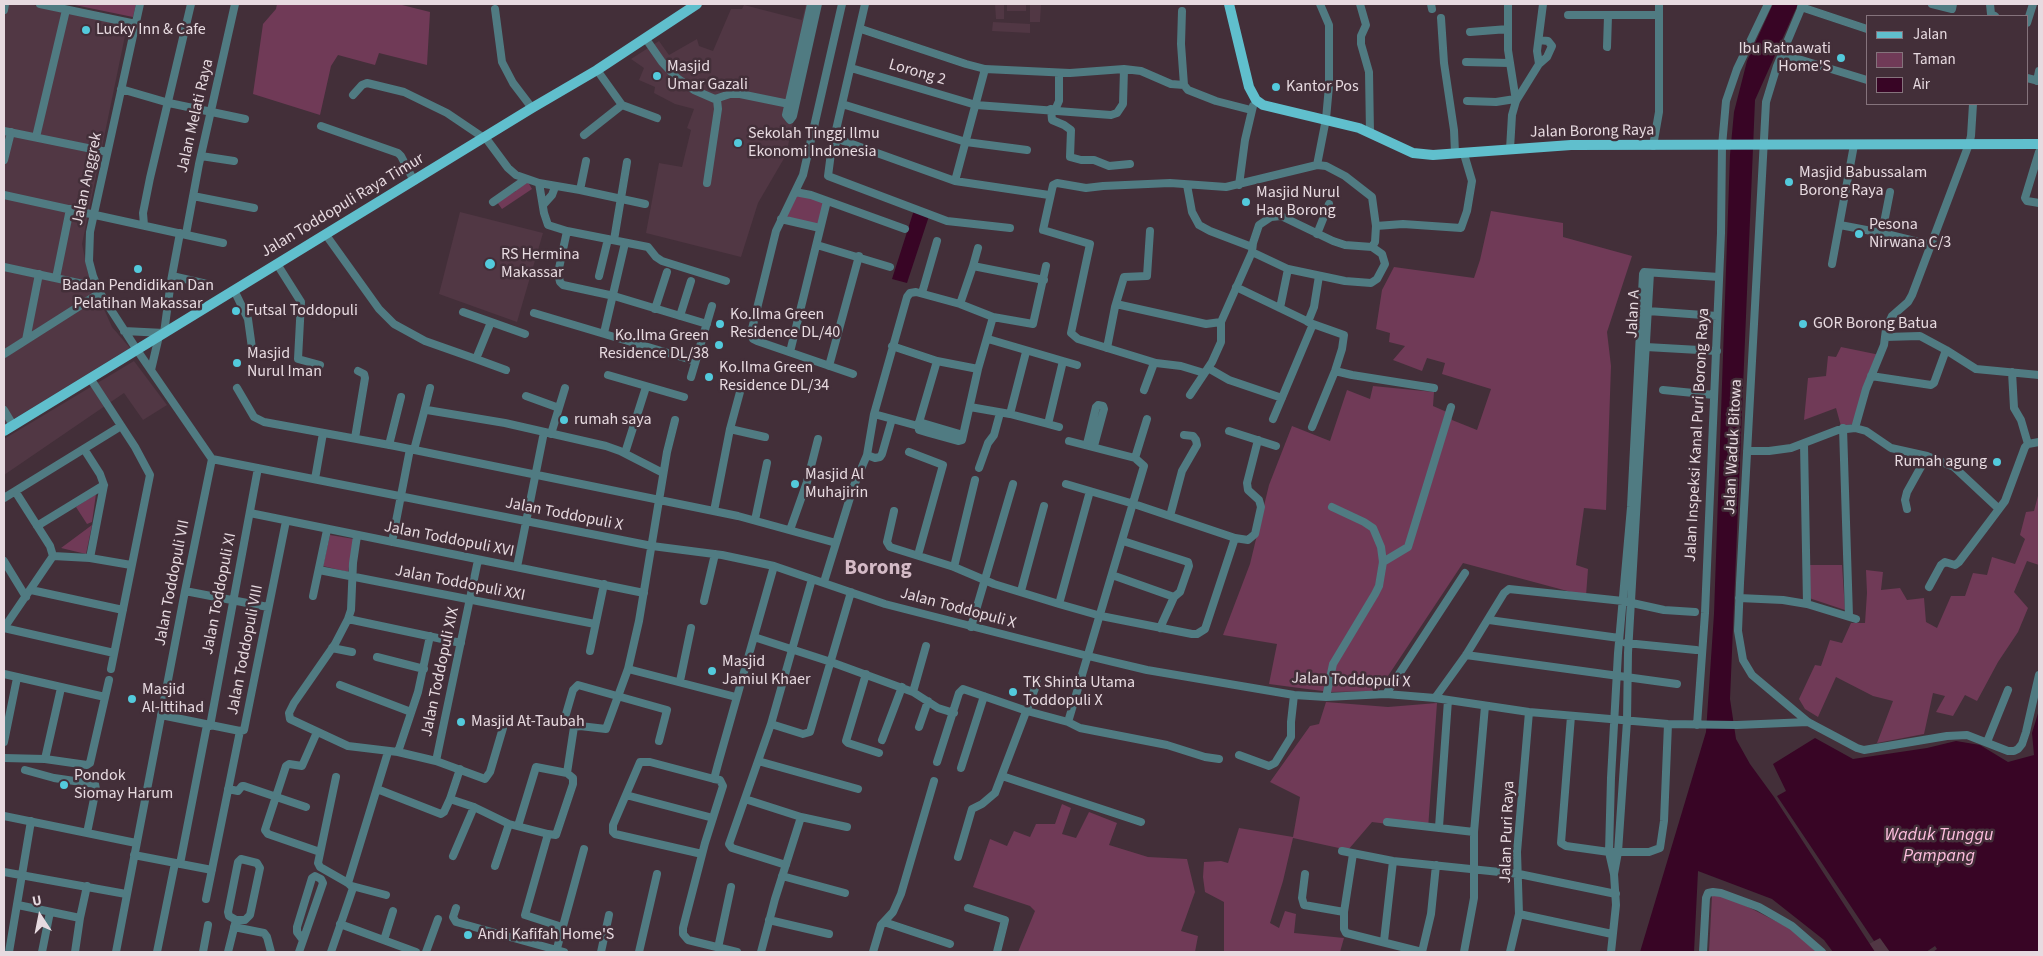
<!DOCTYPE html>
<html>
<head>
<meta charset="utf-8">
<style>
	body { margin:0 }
	#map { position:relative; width:2043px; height:956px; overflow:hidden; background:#432f39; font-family:"Source Sans 3",sans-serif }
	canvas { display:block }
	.frame { position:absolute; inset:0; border:5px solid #e7dae0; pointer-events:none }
	.legend { position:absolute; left:1866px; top:15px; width:162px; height:90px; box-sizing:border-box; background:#432f39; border:1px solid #85737c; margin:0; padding:6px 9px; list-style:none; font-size:15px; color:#e7dae0 }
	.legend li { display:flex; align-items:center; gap:10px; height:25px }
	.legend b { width:25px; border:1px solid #85737c }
	.north { position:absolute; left:15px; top:891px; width:50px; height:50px; -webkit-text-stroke:4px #432f39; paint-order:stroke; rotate:349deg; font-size:14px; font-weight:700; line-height:20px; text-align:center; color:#e7dae0 }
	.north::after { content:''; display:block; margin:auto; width:18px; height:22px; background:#e7dae0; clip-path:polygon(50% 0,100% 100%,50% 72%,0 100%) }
</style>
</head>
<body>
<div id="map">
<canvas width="2043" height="956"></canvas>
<div class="frame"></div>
<ul class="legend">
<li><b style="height:6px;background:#60bfcd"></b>Jalan</li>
<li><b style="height:14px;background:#703a57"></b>Taman</li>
<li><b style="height:14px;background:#380525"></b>Air</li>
</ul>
<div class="north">U</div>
</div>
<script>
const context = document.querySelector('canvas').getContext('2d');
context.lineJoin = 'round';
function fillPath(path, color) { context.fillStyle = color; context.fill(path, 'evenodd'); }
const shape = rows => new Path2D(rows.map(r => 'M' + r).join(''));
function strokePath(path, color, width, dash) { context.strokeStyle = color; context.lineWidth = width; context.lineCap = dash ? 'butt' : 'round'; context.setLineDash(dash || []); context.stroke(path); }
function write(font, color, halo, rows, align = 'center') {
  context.font = font + ' "Source Sans 3",sans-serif'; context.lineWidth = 5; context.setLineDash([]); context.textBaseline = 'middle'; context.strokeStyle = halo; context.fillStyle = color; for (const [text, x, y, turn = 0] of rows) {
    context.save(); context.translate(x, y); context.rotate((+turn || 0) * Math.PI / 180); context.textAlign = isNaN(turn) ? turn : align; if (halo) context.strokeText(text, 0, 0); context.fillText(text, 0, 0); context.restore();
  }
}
fillPath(shape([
	[4,4,29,4,127,26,82,244,88,273,112,327,130,348,4,425],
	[806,4,819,4,786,155,758,203,741,257,646,233,659,163,682,167,691,130,687,128,694,109,675,104,654,93,655,87,639,80,644,68,631,59,659,41,669,55,697,39,699,46,713,51,731,9,742,9,744,5,802,20],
	[995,4,1004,4,1004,19,996,19],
	[1007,4,1026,4,1026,11,1007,11],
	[1030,4,1041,4,1040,22,1030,22],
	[993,22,1030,24,1030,33,992,31],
	[460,212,543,233,517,322,439,294],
	[134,361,167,405,143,420,124,393,4,475,4,439],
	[1880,938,1890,952,1875,952,1869,944]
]), '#513744');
fillPath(shape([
	[70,4,136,4,133,17],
	[277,4,398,4,430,12,427,65,379,53,375,65,338,55,331,66,320,115,253,94,263,24,276,9],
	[528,182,532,189,502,209,497,202,510,193,511,194,516,191,515,190],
	[795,192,827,201,820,228,781,219],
	[1491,211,1563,223,1563,237,1632,256,1607,332,1611,366,1606,510,1584,508,1576,565,1588,569,1586,596,1463,563,1378,691,1330,692,1269,684,1277,644,1223,635,1250,564,1269,485,1292,426,1330,441,1347,390,1370,399,1373,386,1434,392,1433,406,1449,413,1452,420,1477,430,1491,389,1442,374,1445,363,1427,358,1422,371,1393,360,1405,346,1389,342,1390,333,1376,329,1382,290,1394,267,1474,278,1480,260],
	[1841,347,1880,355,1853,424,1841,426,1836,408,1804,420,1808,378,1826,376,1828,356,1836,357],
	[2039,492,2039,565,2027,561,2014,592,2028,608,2018,632,1998,662,1977,701,1965,695,1953,716,1936,712,1945,696,1933,693,1924,734,1877,743,1893,701,1873,696,1836,677,1818,717,1805,709,1799,699,1815,665,1821,666,1830,640,1842,643,1851,623,1865,623,1867,593,1866,570,1883,572,1881,590,1900,588,1907,600,1924,598,1926,622,1937,628,1951,596,1965,596,1973,573,1987,575,1992,557,2015,564,2025,539,2020,535,2026,512,2034,511],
	[96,494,92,522,87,524,76,507],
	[92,525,86,554,61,548],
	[330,535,354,539,348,572,323,566],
	[1809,565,1842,565,1845,610,1809,598],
	[1326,702,1388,707,1437,703,1428,829,1372,822,1348,850,1293,838,1283,881,1270,923,1279,928,1285,911,1296,914,1294,933,1344,938,1340,952,1224,952,1224,902,1205,892,1203,877,1204,862,1221,861,1228,863,1239,828,1293,837,1300,797,1270,782,1310,726,1319,724],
	[1062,804,1071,808,1062,834,1076,838,1089,812,1117,823,1109,845,1148,857,1187,859,1195,892,1181,931,1198,936,1195,952,1018,952,1035,911,1030,906,973,887,990,839,1007,846,1014,831,1030,837,1036,824,1055,824],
	[1723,894,1795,931,1816,952,1709,952,1712,896]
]), '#703a57');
fillPath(shape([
	[1773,4,1798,4,1755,100,1730,699,1736,739,1750,764,1774,797,1875,952,1833,952,1824,940,1772,899,1698,871,1694,952,1640,952,1706,732,1714,614,1730,155,1734,112,1747,61],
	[914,210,929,216,907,283,892,279],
	[2039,710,2039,952,1933,952,1937,949,1935,946,1926,952,1890,952,1880,938,1874,941,1777,796,1786,791,1773,764,1815,738,1853,759,1927,748,1956,741,1980,745,2008,762,2034,755,2032,733]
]), '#380525');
strokePath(shape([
	[40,4,136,24],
	[811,4,786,115,790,120,793,116,818,4],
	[842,4,803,175,776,231,751,333,753,339,757,341,853,374],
	[865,4,836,130,836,135,838,139,831,153,828,176,947,221,1010,228],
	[1360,4,1366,25,1361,36,1361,44,1369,72,1370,133],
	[1431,4,1432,9],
	[1508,4,1508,50,1516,101],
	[1803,4,1777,66,1766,102,1740,583,1738,631,1743,660,1752,675,1808,722,1857,748,1864,750,1947,736,1967,735,2008,751,2014,751,2018,749,2022,744,2026,732,2039,675],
	[1932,4,1952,9,1953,4],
	[1990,4,1991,14,1995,16],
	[1801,7,1867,29],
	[495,9,502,62,513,83,532,108],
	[4,10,5,4],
	[1182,11,1181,44,1184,85],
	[1568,15,1658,15],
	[1441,18,1444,63,1454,130,1455,153],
	[2027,23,2033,4],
	[861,29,966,64,985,69,1070,73,1124,69,1141,71,1171,84,1184,85,1188,90,1216,101,1251,110],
	[1470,32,1508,29],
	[646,39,662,62,677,78,694,90,717,100,718,109,707,183],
	[1607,47,1608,16],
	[1782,54,1867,80],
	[1466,62,1509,63],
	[1539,64,1547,57,1552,46,1548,41,1539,40],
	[851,68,976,105,1111,115,1117,113,1123,104,1124,69],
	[597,70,622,105,657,118],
	[2027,78,2039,81],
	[2037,81,2039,71],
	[121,89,169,103,245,119],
	[353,95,362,85,367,83,404,92,447,113,484,138],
	[715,99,730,94,740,94,789,104],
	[1467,101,1496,102,1515,99],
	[842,104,966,142,1027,150],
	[1051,109,1052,120,1064,125,1071,130,1070,157,1081,160,1094,160,1109,166,1130,164],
	[1055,110,1059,101,1059,73],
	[321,126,398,153,401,156,414,181],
	[4,131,107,152],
	[584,135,622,105],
	[36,137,66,10],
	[485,137,508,168,516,175,539,183,580,190,586,161],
	[838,139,955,181,1049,195],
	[1653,146,1659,112,1659,4],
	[1510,149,1512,115,1516,101,1539,64,1537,51,1543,4],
	[2039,152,2025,198,2027,201,2039,203],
	[201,156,234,161],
	[4,160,11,132],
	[1317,165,1326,119,1329,86,1329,25,1320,4],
	[955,181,985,69],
	[539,183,544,213,548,225,567,231,648,247,656,257,662,261,726,281],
	[1187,185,1192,212,1199,225,1210,231,1252,247],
	[1239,185,1245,140,1253,106],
	[580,190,645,204],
	[795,192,811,195,905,229],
	[4,195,223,243],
	[193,196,254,208],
	[493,202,526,179],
	[543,205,552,195,555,187],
	[781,219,820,228],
	[144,225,143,213,150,178,191,4],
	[1840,225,1882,233,1927,244],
	[1376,226,1403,224,1461,228,1467,211,1472,181,1464,154],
	[567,231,558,273,560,282,563,285,614,296,707,324],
	[1882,233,1890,192],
	[186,234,199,164,235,4],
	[1317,234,1329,204],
	[326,235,379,309,394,324,425,341,476,359],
	[614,240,627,162],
	[817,245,890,267],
	[1252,252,1288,269,1345,281,1371,283,1377,279,1385,264,1382,254,1372,247],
	[277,264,301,302,298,359,320,365],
	[1832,264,1854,145],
	[973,266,978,248],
	[4,267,97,287],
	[172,276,207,284],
	[599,276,608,239],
	[56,278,70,209],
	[1236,287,1313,324,1344,335,1342,349,1335,371,1312,427],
	[234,290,248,319,252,348],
	[922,293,937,241],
	[960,304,973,266,1044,280],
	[1116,304,1206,324,1221,322],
	[1280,308,1288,269],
	[655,309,667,272],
	[1648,311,1717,316],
	[463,312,525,334],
	[534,313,695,361],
	[680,316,691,281],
	[993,317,1033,324,1046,266],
	[491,322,476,359,506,370],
	[1308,322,1314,307,1319,276],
	[124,331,164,333,171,281,180,233],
	[604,333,625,243],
	[1885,337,1920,336,1946,350,1976,369,2039,375],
	[26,340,39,274],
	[892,346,937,361,978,369],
	[1646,347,1717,351],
	[1107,348,1115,307,1124,277,1147,276,1150,231],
	[790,352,827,201],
	[4,354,100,293],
	[1063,361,1077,365],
	[829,366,859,256],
	[1208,368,1229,380,1282,398],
	[151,370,159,336],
	[1335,371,1352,375,1434,388],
	[2012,372,2014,408,2021,420,2028,444],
	[608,375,684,397],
	[1871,376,1931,385,1934,383,1946,350],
	[691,377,712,306],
	[90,378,135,447,150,475,111,669],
	[237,388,254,417,264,422,395,446,738,516,836,543],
	[1144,390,1154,363],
	[1663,390,1714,395],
	[1190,395,1212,362,1221,342,1221,322,1252,252,1253,243,1259,225,1271,217,1281,216,1333,241,1345,245,1372,247,1375,242,1376,226,1372,197,1345,176,1326,166,1317,165,1226,187,1170,183,1103,186,1086,188,1057,183,1053,185,1043,230,1090,244,1071,333,1078,339,1156,363,1181,366,1204,373],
	[526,396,559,408],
	[970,407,1010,414,1048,424,1063,361,988,339],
	[4,410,13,425],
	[424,412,430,388],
	[1010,414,1026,352],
	[1273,419,1313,324],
	[919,422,963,435],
	[1048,424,1059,427],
	[918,426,937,361],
	[1843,428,1849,616],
	[1855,428,1866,389,1884,345,1886,329,1892,316,1908,302,1912,295,1969,144,1971,136,1973,104],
	[730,429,765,437],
	[1229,431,1276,446],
	[551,434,565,388],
	[355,438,365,378,364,374,358,371],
	[1087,444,1096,407,1098,405,1103,406,1104,409,1094,446],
	[1804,444,1807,604],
	[389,445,401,397],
	[84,449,100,474,104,485,90,558],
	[414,450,424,412,427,410,505,423,606,446,620,451,663,473],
	[1747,451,1769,451,1791,448,1838,430,1855,428,1866,431,1891,448,1927,456,1954,467,1999,509],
	[909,452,943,465,918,555],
	[625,453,646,387],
	[867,455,875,458,880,457,882,454,892,419],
	[1135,458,1147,419],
	[212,459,652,546,722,555,774,566,885,604,1088,656,1147,670,1294,695,1326,697,1386,694,1435,698,1529,712,1668,724,1737,725,1808,722],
	[979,468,988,443,994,435,1000,413],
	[315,479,323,433],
	[1066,484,1134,504,1235,538,1248,540,1255,534,1261,507,1259,500,1248,490,1247,483,1258,440],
	[4,498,121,426],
	[1907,509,1905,500,1907,492,1927,456],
	[714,511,730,429,740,392],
	[894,511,887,542,890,547,954,567,994,584,1059,604,1101,616,1192,634,1197,634,1205,629,1235,538],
	[250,513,644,593],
	[1170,516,1182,471,1197,445,1196,440,1193,436,1184,435],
	[755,520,767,463],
	[37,526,104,485],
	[790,530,807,482,818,439],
	[357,536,353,563,351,610,348,619,335,644,294,703,289,713,290,719,348,746,398,752,436,761,485,779,490,772,503,728],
	[1123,541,1188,562,1189,566,1180,592,1174,597],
	[392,542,410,449],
	[53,556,90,558,131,565],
	[4,561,26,597],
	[1383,562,1408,547,1451,407],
	[517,567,544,432],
	[954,567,975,480],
	[319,570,595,624],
	[1112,575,1174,597,1160,628],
	[824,582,853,488,867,455,874,414,907,297,910,293,916,292,960,304,993,317,978,369,962,440,958,441,929,433,919,430,918,426,874,414],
	[1929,587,1941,565,1945,562,1955,565,1959,562,1990,521,2005,501,2025,447,2028,444,2039,442],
	[31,590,123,610],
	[185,591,268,607],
	[1021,591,1044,506],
	[313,596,327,530],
	[1739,598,1783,600,1807,604,1856,619],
	[704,601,715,554],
	[1059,604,1090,491],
	[348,619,461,643],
	[1489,620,1619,638],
	[971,627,1013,484],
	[4,628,53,556,50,546,15,491],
	[4,628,114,653],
	[754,637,831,662,913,692],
	[1626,643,1696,650],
	[926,646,913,692,938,708,954,713],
	[332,648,352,652],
	[590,651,604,584],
	[1466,655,1677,684],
	[377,657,424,669],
	[628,669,736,697],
	[4,674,105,697],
	[866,674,846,741,848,743,879,753],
	[680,681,691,628],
	[340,685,411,712],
	[1386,694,1465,573],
	[1326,697,1333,664,1375,594,1379,586,1383,562,1381,547,1373,528,1364,522,1332,507],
	[1435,698,1466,655,1504,593,1509,589,1623,601,1664,610,1695,612],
	[566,714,573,690,578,685,667,710,659,741],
	[161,715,240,731,244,730,286,521],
	[1571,716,1561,843,1566,846,1609,852,1649,852,1660,848,1664,821,1668,724],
	[1068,722,1080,728,1167,745,1205,757,1219,759],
	[771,724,803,734,810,732,851,592],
	[1697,725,1705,613,1721,233,1722,146,1726,101,1737,69,1768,4],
	[210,726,258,468],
	[919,727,928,701],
	[317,732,302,766,289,764,286,766,265,830,268,834,320,852],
	[882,740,902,687],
	[4,742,17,678],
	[1987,742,2008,690],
	[398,752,418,692,430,636],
	[1239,755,1269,766,1275,763,1291,737,1291,722,1294,695],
	[4,758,45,759,87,765,90,763,109,680],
	[45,759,61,688],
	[436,761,478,560],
	[758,761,858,789],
	[937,762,959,693,963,689,1027,711,1068,722,1144,466,1135,458,1069,441],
	[961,768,984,696],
	[25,770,54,778,95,784,96,789,87,833],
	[567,773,574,727,580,726,606,729,628,669,639,621,667,452,675,420],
	[1002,776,1141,822],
	[228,789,238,791,242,786,244,786,306,807],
	[377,789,441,814,444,812,450,799,460,769],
	[626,795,713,818],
	[450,799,474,807,509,824,548,834,525,915,562,927],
	[745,799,801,817,775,899,761,952],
	[4,816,136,843],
	[801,817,847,827],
	[1387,822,1474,832],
	[518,826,536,767,567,773,573,778,573,784,556,835,548,834],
	[1439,827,1448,700],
	[1342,851,1393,861,1519,874,1616,894],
	[702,854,615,834,613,832,613,825,640,762,650,762,714,779],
	[1353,854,1344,912,1344,929,1346,933,1422,952],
	[134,855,212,870],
	[453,856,474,807],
	[958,857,972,809,982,804,995,793,1037,683],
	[180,864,207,725],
	[786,865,732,848,729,844,771,724,812,579],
	[495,866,509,824],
	[4,872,126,894],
	[1305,874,1302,898,1304,905,1344,912],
	[1614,874,1609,852,1611,778,1618,653,1631,507,1643,274,1644,272,1719,277],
	[782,876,845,893],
	[348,883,388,752],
	[352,886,386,895],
	[206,899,240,731],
	[18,905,80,918,75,952],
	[456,908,453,917,456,922,564,952],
	[968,908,1005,920,997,952],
	[1519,914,1612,934],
	[80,918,87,886],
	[769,920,829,934],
	[884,922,950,944],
	[340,924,416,952],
	[234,927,264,933,267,937,271,952],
	[384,940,393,911],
	[1384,941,1393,861],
	[718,948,731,887],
	[9,952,31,821],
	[42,952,50,912],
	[116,952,185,591,212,459,137,350,100,293,93,276,89,261,90,232,140,4],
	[157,952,175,863],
	[203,952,208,925],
	[228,952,236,920,229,916,228,912,238,862,241,859,257,863,260,868,250,915,245,920,236,920],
	[299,952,323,883,321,879,315,876,312,878,297,927,297,932,303,940],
	[331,952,353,888,348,883,320,867,318,863,336,777],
	[426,952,438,919],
	[556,952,584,849],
	[601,952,609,915],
	[639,952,657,874],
	[737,952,688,940,683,934,683,928,705,843,723,786,720,780,714,779,718,764,774,566],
	[873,952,881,925,893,912,901,894,934,781],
	[1422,952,1431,914,1436,865],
	[1464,952,1474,898,1474,832,1485,706],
	[1510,952,1519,914,1517,852,1529,712],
	[1611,952,1616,905,1614,874,1618,852,1627,721,1628,653,1650,273],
	[1703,952,1706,898,1708,893,1713,892,1721,893,1759,907,1792,926,1822,952]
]), '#507b82', 8);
strokePath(shape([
	[1229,4,1249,87,1256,100,1263,105,1359,128,1413,153,1433,155,1571,145,2039,144],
	[4,431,532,108,597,70,697,4]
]), '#60bfcd', 10);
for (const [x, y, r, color] of [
	[86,30,5,"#53cadc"],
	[1841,58,5,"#53cadc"],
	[657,76,5,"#53cadc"],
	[1276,87,5,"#53cadc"],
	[738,143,5,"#53cadc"],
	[1789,182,5,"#53cadc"],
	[1246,202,5,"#53cadc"],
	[1859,234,5,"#53cadc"],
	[490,264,6,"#53cadc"],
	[138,269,5,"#53cadc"],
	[236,311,5,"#53cadc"],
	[720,324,5,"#53cadc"],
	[1803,324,5,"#53cadc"],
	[719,345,5,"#53cadc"],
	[237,363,5,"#53cadc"],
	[709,377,5,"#53cadc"],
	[564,420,5,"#53cadc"],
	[1997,462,5,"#53cadc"],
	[795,484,5,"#53cadc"],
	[712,671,5,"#53cadc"],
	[1013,692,5,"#53cadc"],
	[132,699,5,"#53cadc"],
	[461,722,5,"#53cadc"],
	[64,785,5,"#53cadc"],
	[468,935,5,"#53cadc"]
]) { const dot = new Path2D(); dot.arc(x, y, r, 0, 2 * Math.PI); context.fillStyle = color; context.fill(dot); strokePath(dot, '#432f39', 2); }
write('16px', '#e7dae0', '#432f39', [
	["Lucky Inn & Cafe",96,30],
	["Ibu Ratnawati",1831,49,"right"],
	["Home'S",1831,67,"right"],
	["Masjid",667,67],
	["Umar Gazali",667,85],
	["Kantor Pos",1286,87],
	["Sekolah Tinggi Ilmu",748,134],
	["Ekonomi Indonesia",748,152],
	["Masjid Babussalam",1799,173],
	["Borong Raya",1799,191],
	["Masjid Nurul",1256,193],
	["Haq Borong",1256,211],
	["Pesona",1869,225],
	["Nirwana C/3",1869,243],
	["RS Hermina",501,255],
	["Makassar",501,273],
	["Badan Pendidikan Dan",138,286,"center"],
	["Pelatihan Makassar",138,304,"center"],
	["Futsal Toddopuli",246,311],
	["Ko.Ilma Green",730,315],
	["Residence DL/40",730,333],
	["GOR Borong Batua",1813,324],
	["Ko.Ilma Green",709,336,"right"],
	["Residence DL/38",709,354,"right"],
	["Masjid",247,354],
	["Nurul Iman",247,372],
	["Ko.Ilma Green",719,368],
	["Residence DL/34",719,386],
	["rumah saya",574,420],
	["Rumah agung",1987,462,"right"],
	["Masjid Al",805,475],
	["Muhajirin",805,493],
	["Masjid",722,662],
	["Jamiul Khaer",722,680],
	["TK Shinta Utama",1023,683],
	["Toddopuli X",1023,701],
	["Masjid",142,690],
	["Al-Ittihad",142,708],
	["Masjid At-Taubah",471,722],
	["Pondok",74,776],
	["Siomay Harum",74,794],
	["Andi Kafifah Home'S",478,935]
], 'left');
write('16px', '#e7dae0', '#432f39', [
	["Lorong 2",917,73,16],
	["Jalan Melati Raya",196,116,-77],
	["Jalan Borong Raya",1592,132,-1],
	["Jalan Anggrek",88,179,-78],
	["Jalan Toddopuli Raya Timur",343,206,-31],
	["Jalan A",1634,314,-87],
	["Jalan Inspeksi Kanal Puri Borong Raya",1698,435,-87],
	["Jalan Waduk Bitowa",1734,447,-87],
	["Jalan Toddopuli X",564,515,11],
	["Jalan Toddopuli XVI",449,540,11],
	["Jalan Toddopuli VII",173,583,-79],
	["Jalan Toddopuli XXI",460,584,11],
	["Jalan Toddopuli XI",220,594,-79],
	["Jalan Toddopuli X",958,609,15],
	["Jalan Toddopuli VIII",246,650,-79],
	["Jalan Toddopuli XIX",441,672,-78],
	["Jalan Toddopuli X",1351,681,2],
	["Jalan Puri Raya",1508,832,-88]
]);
write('italic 18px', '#febede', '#432f39', [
	["Waduk Tunggu",1939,836],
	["Pampang",1939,857]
]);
write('bold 21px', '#d4bac6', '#432f39', [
	["Borong",878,569]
]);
</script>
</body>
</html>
